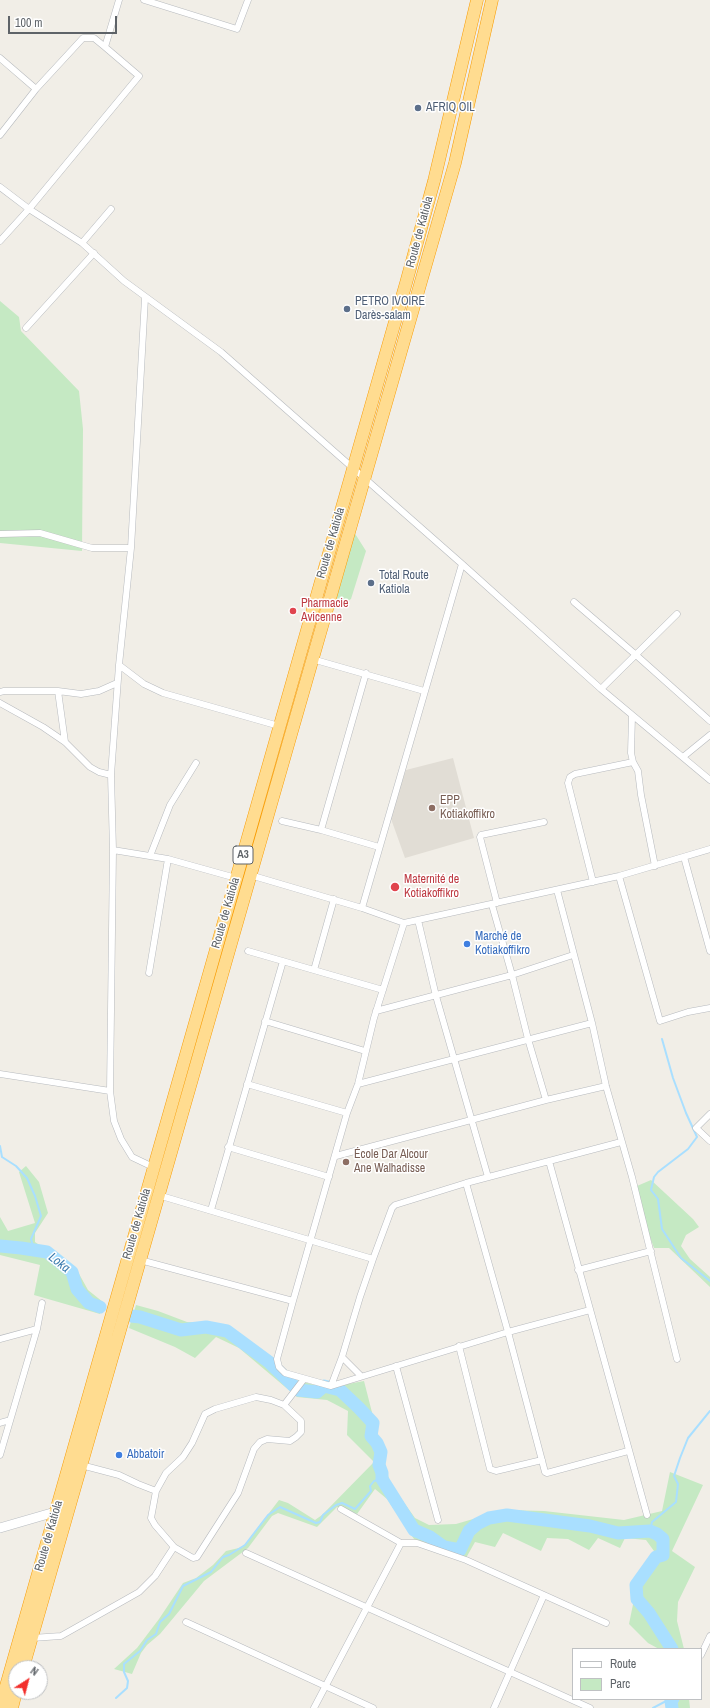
<!DOCTYPE html>
<html>
<head>
<meta charset="utf-8">
<style>
	body { margin:0 }
	#map { position:relative; width:710px; height:1708px; overflow:hidden; background:#f1eee7; font-family:"Archivo Narrow",sans-serif }
	canvas { display:block }
	.legend { position:absolute; left:572px; top:1648px; width:130px; height:52px; box-sizing:border-box; background:#fff; border:1px solid #bfc1c3; margin:0; padding:5px 7px; list-style:none; font-size:12px; color:#5e6368 }
	.legend li { display:flex; align-items:center; gap:8px; height:20px }
	.legend b { width:20px; border:1px solid #bfc1c3 }
	.north { position:absolute; left:8px; top:1660px; width:40px; height:40px; box-sizing:border-box; background:#fff; border:1px solid #bfc1c3; border-radius:50%; rotate:36deg; font-size:11px; font-weight:700; line-height:16px; text-align:center; color:#5e6368 }
	.north::after { content:''; display:block; margin:auto; width:14px; height:18px; background:#f22f2c; clip-path:polygon(50% 0,100% 100%,50% 72%,0 100%) }
	.scale { position:absolute; left:8px; top:16px; width:109px; height:18px; box-sizing:border-box; border:2px solid #5e6368; border-top:0; padding-left:5px; font-size:12px; line-height:14px; white-space:nowrap; color:#5e6368; -webkit-text-stroke:3px #fff; paint-order:stroke }
</style>
</head>
<body>
<div id="map">
<canvas width="710" height="1708"></canvas>
<ul class="legend">
<li><b style="height:5px;background:#fff"></b>Route</li>
<li><b style="height:11px;background:#c5e9c3"></b>Parc</li>
</ul>
<div class="north">N</div>
<div class="scale">100 m</div>
</div>
<script>
const context = document.querySelector('canvas').getContext('2d');
context.lineJoin = 'round';
function fillPath(path, color) { context.fillStyle = color; context.fill(path, 'evenodd'); }
const shape = rows => new Path2D(rows.map(r => 'M' + r).join(''));
function strokePath(path, color, width, dash) { context.strokeStyle = color; context.lineWidth = width; context.lineCap = dash ? 'butt' : 'round'; context.setLineDash(dash || []); context.stroke(path); }
function write(font, color, halo, rows, align = 'center') {
  context.font = font + ' "Archivo Narrow",sans-serif'; context.lineWidth = 3; context.setLineDash([]); context.textBaseline = 'middle'; context.strokeStyle = halo; context.fillStyle = color; for (const [text, x, y, turn = 0] of rows) {
    context.save(); context.translate(x, y); context.rotate((+turn || 0) * Math.PI / 180); context.textAlign = isNaN(turn) ? turn : align; if (halo) context.strokeText(text, 0, 0); context.fillText(text, 0, 0); context.restore();
  }
}
fillPath(shape([
	[453,758,474,838,405,858,390,816,406,770]
]), '#e1ddd5');
fillPath(shape([
	[0,301,19,317,21,331,79,391,83,429,82,551,0,543],
	[354,532,366,551,351,599,331,611],
	[26,1166,39,1182,48,1213,35,1233,35,1242,78,1272,88,1290,103,1302,100,1314,34,1295,40,1265,0,1255,0,1217,8,1231,35,1223,19,1172],
	[651,1180,693,1219,699,1227,686,1235,681,1246,690,1259,710,1277,710,1287,669,1248,654,1248,641,1213,637,1186],
	[136,1305,158,1311,187,1322,209,1323,243,1336,288,1378,327,1388,364,1381,390,1483,415,1518,429,1525,456,1524,504,1510,544,1511,624,1520,662,1511,670,1472,703,1485,672,1551,695,1567,678,1602,677,1621,684,1649,659,1649,648,1643,629,1624,638,1580,652,1560,654,1551,646,1540,625,1538,620,1548,598,1538,589,1550,568,1539,547,1538,541,1551,503,1533,495,1547,475,1542,466,1558,414,1539,387,1499,375,1489,357,1514,337,1507,317,1527,278,1513,272,1516,248,1548,204,1581,160,1634,147,1645,141,1653,132,1674,114,1669,137,1648,159,1619,183,1583,196,1578,213,1565,226,1551,243,1547,279,1500,288,1503,315,1520,322,1515,374,1462,347,1435,348,1411,327,1400,297,1397,239,1348,216,1337,195,1358,175,1347,129,1328],
	[678,1699,689,1699,690,1708,677,1708]
]), '#c5e9c3');
strokePath(shape([
	[662,1039,673,1078,686,1113,697,1137,688,1149,658,1172,654,1177,651,1190,658,1199,662,1229,681,1258,710,1281],
	[0,1146,2,1157,16,1166,27,1178,35,1196,41,1216,31,1239,34,1250],
	[650,1531,652,1522,676,1502,678,1484,674,1476,680,1458,688,1438,710,1411],
	[116,1698,127,1688,128,1681,124,1672,124,1664,140,1651,147,1640,156,1634,160,1622,169,1614,183,1586,211,1572,223,1557,229,1555,245,1545,268,1515,280,1507,316,1523,320,1522,323,1515,336,1505,342,1503,355,1509,371,1491,370,1486,374,1481,382,1479],
	[653,1708,670,1699]
]), '#a9dfff', 2);
strokePath(shape([
	[0,1246,21,1248,47,1252,72,1272,77,1289,89,1303,100,1307],
	[131,1316,140,1317,181,1330,206,1327,227,1331,269,1362,298,1390,317,1392,324,1386,340,1390,359,1408,373,1423,371,1436,377,1443,381,1452,379,1465,382,1473,382,1479,414,1530,430,1537,444,1547,460,1550,469,1531,477,1524,489,1518,507,1515,590,1526,618,1533,650,1531,657,1534,663,1539,663,1555,656,1557,636,1585,637,1599,649,1613,672,1649],
	[672,1708,671,1701,673,1699]
]), '#a9dfff', 13);
const street = shape([
	[144,0,237,29,248,0],
	[0,58,36,89],
	[0,135,36,89,83,38,94,38,105,47],
	[0,187,29,209,82,243,124,281,221,352,462,564,601,689,710,780],
	[0,241,29,209,139,76,105,47,119,0],
	[82,243,111,209],
	[145,298,131,548,119,665,111,775,113,850,110,1091,114,1121,121,1139,132,1157,153,1167],
	[26,328,94,253],
	[0,534,40,533,92,548,131,548],
	[574,602,636,655,710,721],
	[312,659,424,691],
	[119,665,144,684,163,693,279,726],
	[601,689,677,614],
	[58,691,65,742],
	[0,692,4,691,58,691,81,694,99,691,117,683],
	[0,703,43,727,65,742,90,767,99,772,111,775],
	[632,716,631,753,633,762,638,771,641,795,655,866],
	[683,757,710,735],
	[282,821,321,830,379,847],
	[321,830,366,673],
	[113,850,168,859,236,878],
	[150,856,170,805,196,763],
	[684,857,710,951],
	[250,875,362,908,404,923,619,876,710,849],
	[619,876,660,1021,688,1012,710,1008],
	[593,882,568,783,570,777,575,774,633,762],
	[557,890,592,1023,606,1086,632,1177,677,1359],
	[497,903,480,837,481,835,544,822],
	[492,905,512,975,528,1039,546,1100],
	[362,908,462,564],
	[418,920,436,996,488,1177],
	[404,923,374,1018,358,1084,347,1113,293,1301,277,1359,279,1367,285,1373,331,1386,508,1332,590,1310],
	[248,951,383,990],
	[314,970,334,899],
	[149,973,168,859],
	[376,1011,512,975,573,955],
	[265,1021,365,1051],
	[0,1074,110,1091],
	[247,1084,347,1113],
	[358,1084,592,1023],
	[710,1114,696,1128,710,1141],
	[228,1147,329,1177],
	[336,1156,546,1100,606,1086],
	[549,1161,647,1515],
	[466,1183,508,1332,545,1472,547,1473,628,1451],
	[158,1195,373,1259],
	[211,1210,283,961],
	[140,1260,293,1301],
	[578,1270,651,1251],
	[0,1339,37,1329],
	[459,1346,490,1469,496,1471,542,1460],
	[342,1357,361,1376],
	[396,1366,438,1520],
	[331,1386,342,1357,360,1297,373,1259,392,1208,395,1205,466,1183,621,1142],
	[0,1423,10,1420],
	[0,1455,37,1329,42,1303],
	[81,1465,119,1475,138,1484,156,1491],
	[341,1509,401,1543,417,1543,466,1560,606,1623],
	[174,1547,193,1558,197,1557,238,1493,254,1449,260,1442,267,1439,290,1441,296,1437,301,1432,301,1421,284,1405,304,1379],
	[246,1553,590,1708],
	[186,1622,373,1708],
	[32,1638,61,1636,139,1592,155,1576,174,1547,155,1525,151,1518,156,1491,166,1473,183,1457,192,1443,205,1414,215,1409,256,1397,271,1400,284,1405],
	[701,1655,710,1636],
	[314,1708,401,1543],
	[494,1708,544,1595]
]);
const secondary = shape([
	[0,1528,55,1512]
]);
const highway = shape([
	[23,1668,455,163,492,0],
	[0,1707,406,283,434,181,477,0],
	[12,1708,16,1692]
]);
strokePath(street, '#b7babe', 7);
strokePath(secondary, '#b8bcc1', 10);
strokePath(highway, '#f89b00', 13);
strokePath(street, '#fff', 6);
strokePath(secondary, '#fff', 9);
strokePath(highway, '#ffdc90', 12);
for (const [x, y, r, color] of [
	[418,108,4,"#5c6f8a"],
	[347,309,4,"#5c6f8a"],
	[371,583,4,"#5c6f8a"],
	[293,611,4,"#e0444e"],
	[432,808,4,"#8d6e63"],
	[395,887,5,"#e0444e"],
	[467,944,4,"#3f7fe0"],
	[346,1162,4,"#8d6e63"],
	[119,1455,4,"#3f7fe0"]
]) { const dot = new Path2D(); dot.arc(x, y, r, 0, 2 * Math.PI); context.fillStyle = color; context.fill(dot); strokePath(dot, '#fff', 1.5); }
for (const [x, y, w] of [
	[243,855,20]
]) { const box = new Path2D(); box.roundRect(x - w / 2, y - 9, w, 18, 3); context.fillStyle = '#fff'; context.fill(box); strokePath(box, '#5e6368', 1); }
write('bold 11px', '#5e6368', null, [
	["A3",243,855]
]);
write('12px', '#4e5e75', '#fff', [
	["AFRIQ OIL",426,108],
	["PETRO IVOIRE",355,302],
	["Darès-salam",355,316],
	["Total Route",379,576],
	["Katiola",379,590]
], 'left');
write('12px', '#5e6368', '#fff', [
	["Route de Katiola",420,232,-75],
	["Route de Katiola",331,543,-74],
	["Route de Katiola",226,913,-74],
	["Route de Katiola",137,1224,-74],
	["Route de Katiola",49,1536,-74]
]);
write('12px', '#be3a42', '#fff', [
	["Pharmacie",301,604],
	["Avicenne",301,618],
	["Maternité de",404,880],
	["Kotiakoffikro",404,894]
], 'left');
write('12px', '#785e54', '#fff', [
	["EPP",440,801],
	["Kotiakoffikro",440,815],
	["École Dar Alcour",354,1155],
	["Ane Walhadisse",354,1169]
], 'left');
write('12px', '#366cbe', '#fff', [
	["Marché de",475,937],
	["Kotiakoffikro",475,951],
	["Abbatoir",127,1455]
], 'left');
write('italic 13px', '#3c7bae', '#fff', [
	["Loka",59,1263,38]
]);
</script>
</body>
</html>
